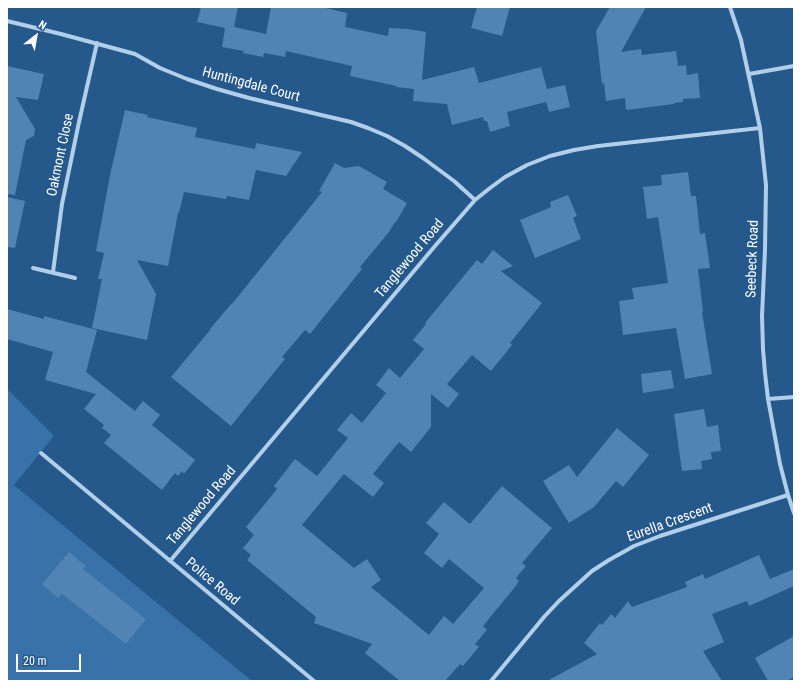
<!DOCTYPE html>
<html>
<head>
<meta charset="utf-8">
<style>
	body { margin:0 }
	#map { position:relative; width:801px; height:688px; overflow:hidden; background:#25588b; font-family:"Roboto Condensed",sans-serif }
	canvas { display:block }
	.frame { position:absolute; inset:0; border:8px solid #fff; pointer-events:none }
	.north { position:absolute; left:16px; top:16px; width:40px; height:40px; -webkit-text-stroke:3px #25588b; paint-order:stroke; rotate:31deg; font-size:11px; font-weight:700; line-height:16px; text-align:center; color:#fff }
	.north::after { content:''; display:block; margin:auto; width:14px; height:18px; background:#fff; clip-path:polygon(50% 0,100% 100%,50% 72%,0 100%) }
	.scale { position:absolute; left:16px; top:654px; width:65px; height:18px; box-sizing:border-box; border:2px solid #fff; border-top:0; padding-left:5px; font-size:12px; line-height:14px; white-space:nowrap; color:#fff; -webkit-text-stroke:3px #25588b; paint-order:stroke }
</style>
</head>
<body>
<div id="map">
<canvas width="801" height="688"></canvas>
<div class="frame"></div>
<div class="north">N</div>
<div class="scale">20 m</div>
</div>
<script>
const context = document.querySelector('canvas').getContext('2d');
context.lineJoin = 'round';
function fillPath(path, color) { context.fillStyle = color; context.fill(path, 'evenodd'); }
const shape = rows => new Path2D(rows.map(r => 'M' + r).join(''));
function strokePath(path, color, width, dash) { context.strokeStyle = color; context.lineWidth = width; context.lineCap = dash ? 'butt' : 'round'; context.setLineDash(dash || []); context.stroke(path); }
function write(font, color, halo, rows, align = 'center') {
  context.font = font + ' "Roboto Condensed",sans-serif'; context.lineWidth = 3.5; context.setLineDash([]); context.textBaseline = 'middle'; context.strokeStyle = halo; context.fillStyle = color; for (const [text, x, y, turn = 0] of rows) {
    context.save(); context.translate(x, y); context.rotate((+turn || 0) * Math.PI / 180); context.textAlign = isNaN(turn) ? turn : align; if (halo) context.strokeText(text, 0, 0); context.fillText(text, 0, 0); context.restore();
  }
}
fillPath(shape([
	[7,389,54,436,14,485,252,681,7,681]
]), '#3972a8');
fillPath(shape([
	[201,7,238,7,234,27,266,34,271,7,322,7,347,13,345,27,388,36,389,28,408,29,426,32,422,80,474,67,479,83,541,67,547,89,565,85,570,107,549,112,546,102,507,112,510,126,490,132,487,121,484,121,483,117,452,125,447,104,413,101,414,89,396,87,396,86,350,76,352,66,286,51,285,57,264,53,263,57,243,53,244,51,222,47,225,28,197,22],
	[477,7,510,7,502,36,471,28],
	[610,7,646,7,621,52,641,49,642,55,676,51,678,66,686,65,687,75,698,73,700,98,683,99,683,102,674,103,674,104,626,110,625,98,606,101,604,82,602,85,596,31],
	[7,66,44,74,38,100,16,97,35,129,34,136,26,140,15,195,7,194],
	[125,110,148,115,147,117,197,128,195,137,255,149,256,143,302,152,286,176,256,170,249,200,227,196,226,199,184,192,179,213,178,213,168,266,137,260,156,294,147,340,92,328,102,279,98,279,104,253,96,251,110,175],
	[335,163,344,168,359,166,387,182,383,189,407,203,396,222,395,222,389,232,360,267,362,269,310,334,305,330,282,357,285,359,231,426,171,377,211,329,210,329,232,303,232,304,322,192,319,191],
	[688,172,691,196,696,196,700,234,705,233,710,268,698,269,703,312,702,312,712,374,685,379,676,328,623,335,619,301,634,299,632,288,668,283,658,217,647,219,643,187,662,185,661,175],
	[568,195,577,216,573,218,581,239,535,258,520,220,551,207,550,202],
	[7,197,25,201,15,248,7,247],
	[493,250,513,266,501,271,542,303,510,343,512,345,491,371,472,355,447,384,459,394,448,408,431,394,431,427,411,452,399,442,373,474,384,483,373,497,344,474,302,525,354,568,367,559,381,580,371,587,429,635,444,616,453,624,484,588,449,559,442,568,424,553,439,534,426,523,444,502,470,524,502,486,552,528,522,563,526,566,516,578,519,581,515,587,483,626,487,630,475,644,479,647,463,666,460,664,445,681,400,681,365,653,372,644,314,623,316,617,247,560,251,555,243,548,254,535,246,527,277,489,274,486,295,459,317,476,348,438,337,430,351,413,362,423,386,393,376,385,389,368,400,378,424,349,413,340,426,324,425,323,477,260,482,264],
	[7,309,44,319,44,316,97,330,86,372,135,411,143,401,160,415,152,425,195,460,184,474,182,471,178,476,175,473,162,490,104,443,111,435,102,428,104,425,84,409,96,394,45,380,53,352,7,339],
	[671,370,674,388,643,393,641,374],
	[704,409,707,427,718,425,721,451,711,452,712,459,701,461,702,469,682,471,674,414],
	[617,428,649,455,623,487,616,481,594,507,569,523,543,481,569,465,577,477],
	[69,552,86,566,83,569,146,619,126,644,62,594,58,598,42,584],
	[759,555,770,579,794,569,794,586,749,606,747,601,712,614,724,642,703,651,722,681,547,681,597,654,584,643,600,623,602,625,611,614,615,618,628,601,632,607,687,587,685,582,703,574,705,579],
	[794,636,794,677,787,681,768,681,755,658]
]), '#5184b4');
strokePath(shape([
	[730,7,741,40,760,128,766,185,765,250,762,316,763,349,765,373,768,399,780,464,788,495,794,513],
	[7,21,61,34,135,54,160,68,187,79,217,89,249,98,351,122,368,128,387,136,405,146,423,158,454,181,475,200],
	[749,74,794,66],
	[33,268,75,278],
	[53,272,62,204,79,122,97,43],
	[768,399,794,397],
	[41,453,314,681],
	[170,561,435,246,475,200,490,188,505,177,527,165,550,156,574,150,598,146,760,128],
	[491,681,544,617,559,601,592,571,609,560,634,546,660,536,788,495]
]), '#b2cfea', 4);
write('14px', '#fff', '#25588b', [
	["Huntingdale Court",251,85,15],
	["Oakmont Close",61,155,-78],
	["Tanglewood Road",410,259,-50],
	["Seebeck Road",753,259,-88],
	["Tanglewood Road",202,506,-50],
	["Eurella Crescent",670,523,-20],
	["Police Road",212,582,40]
]);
</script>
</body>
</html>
